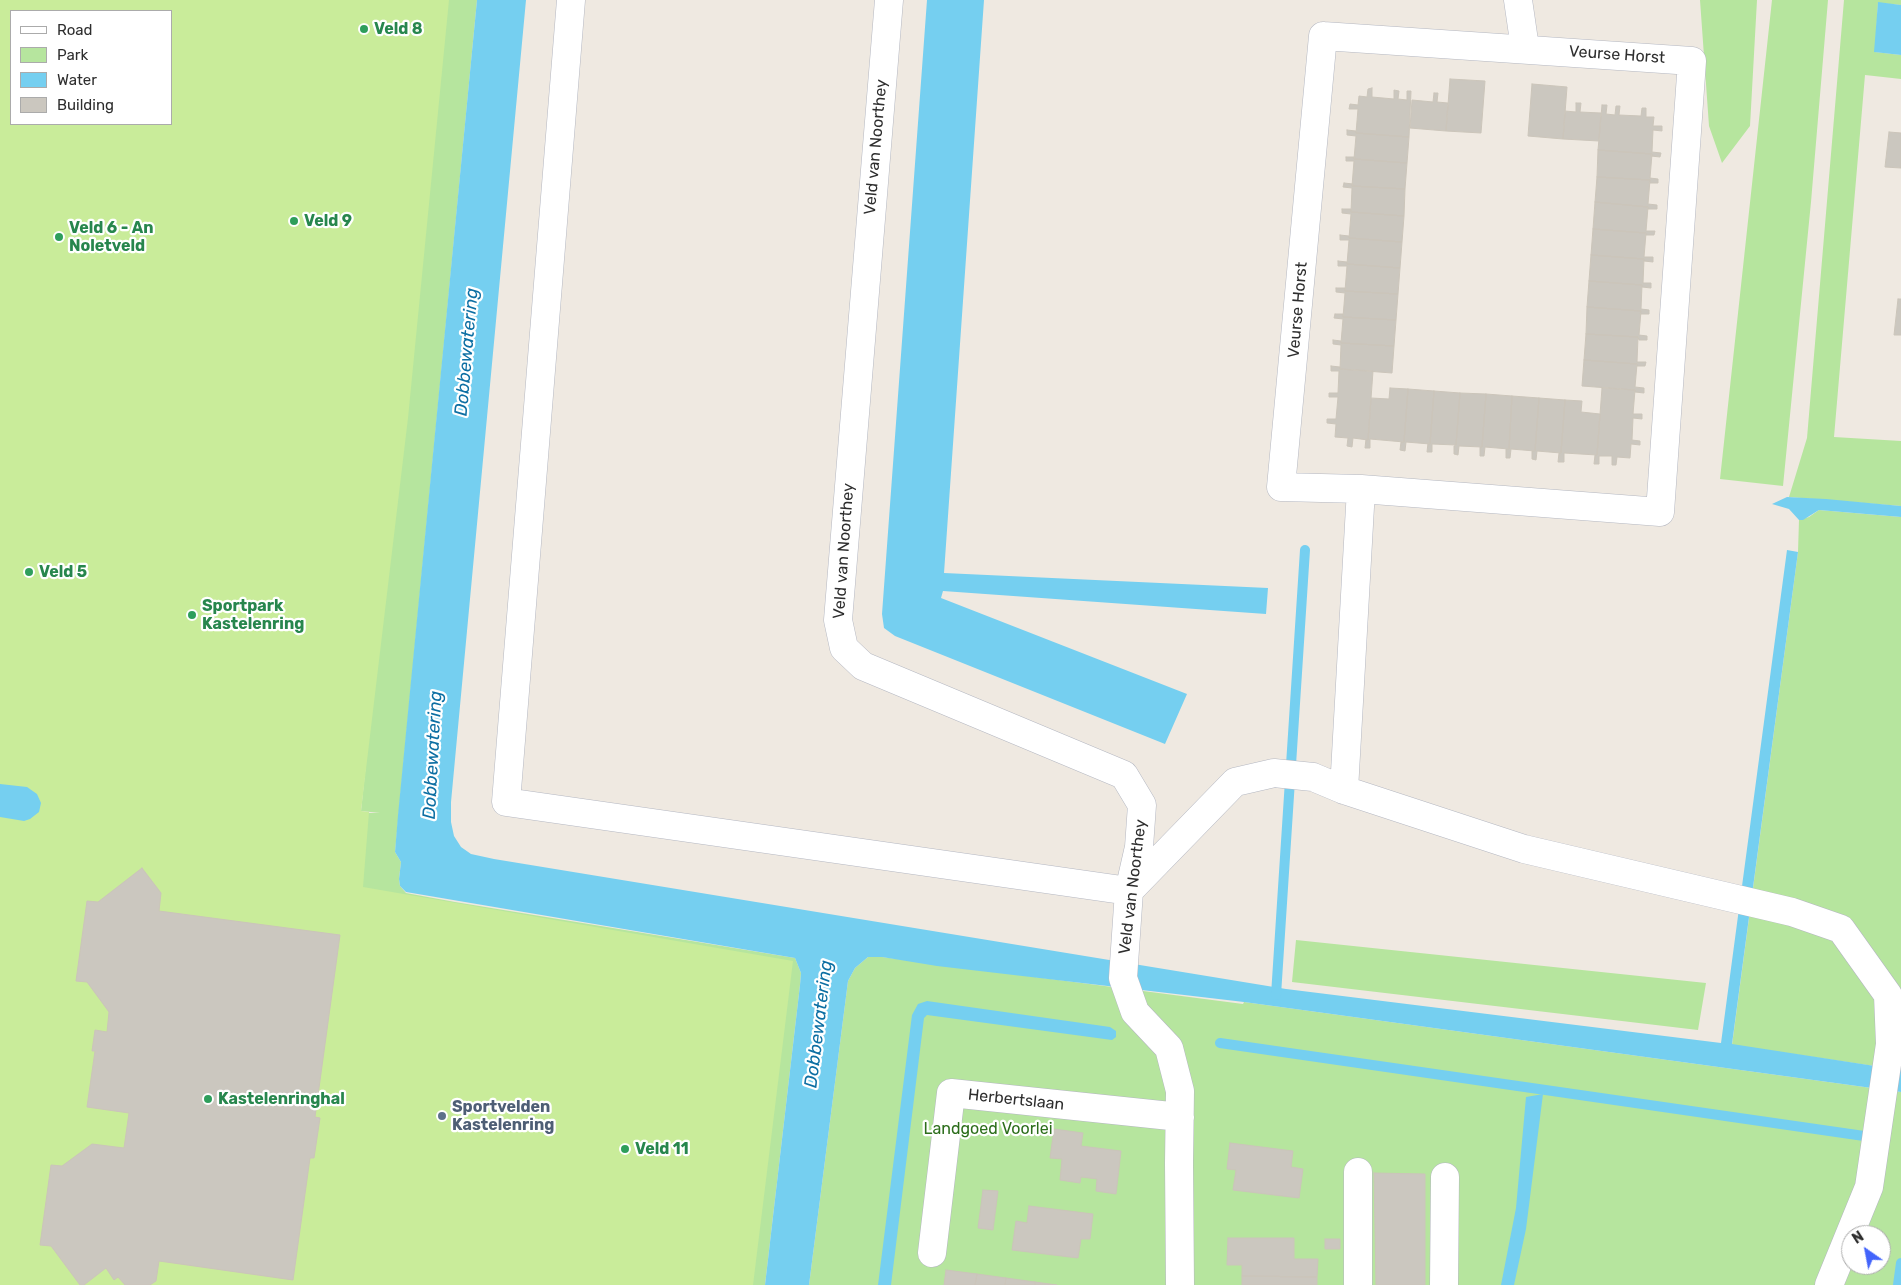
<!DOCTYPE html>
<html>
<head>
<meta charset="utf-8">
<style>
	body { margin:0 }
	#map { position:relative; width:1901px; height:1285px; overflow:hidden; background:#efe9e1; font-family:Rubik,sans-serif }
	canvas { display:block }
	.legend { position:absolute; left:10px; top:10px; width:162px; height:115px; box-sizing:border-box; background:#fff; border:1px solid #ababab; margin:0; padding:6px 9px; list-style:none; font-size:15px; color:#2e2e2e }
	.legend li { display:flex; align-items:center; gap:10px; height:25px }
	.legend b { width:25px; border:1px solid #ababab }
	.north { position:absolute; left:1841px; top:1225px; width:50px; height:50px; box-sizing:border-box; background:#fff; border:1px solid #ababab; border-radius:50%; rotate:327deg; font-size:14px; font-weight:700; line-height:20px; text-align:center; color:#2e2e2e }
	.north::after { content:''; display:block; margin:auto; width:18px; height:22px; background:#4264fb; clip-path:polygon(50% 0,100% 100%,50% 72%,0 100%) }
</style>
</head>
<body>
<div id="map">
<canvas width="1901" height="1285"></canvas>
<ul class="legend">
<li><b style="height:6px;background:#fff"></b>Road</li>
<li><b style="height:14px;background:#b6e59e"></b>Park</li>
<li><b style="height:14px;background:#75cff0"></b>Water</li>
<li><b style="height:14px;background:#cbc7bf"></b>Building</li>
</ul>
<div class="north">N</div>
</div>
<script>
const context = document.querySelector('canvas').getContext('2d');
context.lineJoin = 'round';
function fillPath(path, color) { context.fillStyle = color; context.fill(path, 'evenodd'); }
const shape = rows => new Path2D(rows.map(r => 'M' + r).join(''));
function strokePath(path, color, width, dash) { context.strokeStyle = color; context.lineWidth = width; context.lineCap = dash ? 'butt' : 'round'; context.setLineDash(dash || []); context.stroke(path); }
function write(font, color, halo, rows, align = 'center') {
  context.font = font + ' Rubik,sans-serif'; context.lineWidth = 4.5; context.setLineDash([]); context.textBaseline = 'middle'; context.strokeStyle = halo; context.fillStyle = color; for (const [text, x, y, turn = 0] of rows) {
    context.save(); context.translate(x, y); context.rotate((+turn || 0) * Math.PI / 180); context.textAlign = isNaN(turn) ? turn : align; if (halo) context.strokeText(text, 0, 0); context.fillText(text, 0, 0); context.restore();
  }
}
fillPath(shape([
	[446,0,477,0,395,852,401,862,399,879,400,886,406,893,455,902,795,958,801,973,800,985,765,1285,703,1285,359,891,362,813,380,813,361,811],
	[1700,0,1757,0,1750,126,1722,163,1709,126],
	[1772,0,1828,0,1811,202,1783,486,1720,479],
	[1844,0,1901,0,1901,5,1878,3,1875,52,1901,55,1901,79,1865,75,1834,437,1901,441,1901,506,1789,497,1807,438],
	[1819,510,1901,517,1901,1070,1732,1045,1798,552,1799,520,1809,517],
	[1296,940,1706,983,1698,1030,1292,982],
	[868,957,882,957,1243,1004,1244,1002,1901,1092,1901,1285,809,1285,848,981,855,968],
	[1851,1235,1881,1235,1881,1265,1851,1265]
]), '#b6e59e');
fillPath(shape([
	[0,0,449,0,408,418,361,811,369,812,363,887,793,961,753,1285,0,1285],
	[11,11,171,11,171,124,11,124]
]), '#c9ec9a');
fillPath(shape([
	[477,0,526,0,451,802,451,822,454,836,461,847,471,854,494,859,1286,989,1721,1043,1787,550,1798,552,1732,1044,1901,1070,1901,1092,1244,1002,937,966,882,957,868,957,855,968,848,981,809,1285,765,1285,800,985,801,973,795,958,406,892,400,886,399,879,401,862,395,852,398,815],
	[927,0,984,0,944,573,1268,588,1266,614,943,591,941,598,1187,694,1165,744,895,636,884,628,882,614],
	[1878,2,1901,5,1901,55,1874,52],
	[1787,497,1826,499,1901,506,1901,517,1819,510,1803,520,1799,520,1789,509,1772,504],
	[0,784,27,787,37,794,41,803,39,812,30,819,24,821,0,817],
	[927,1001,1110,1027,1116,1031,1116,1037,1112,1040,927,1015,924,1018,891,1285,878,1285,912,1015,918,1004],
	[1543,1094,1526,1229,1514,1285,1501,1285,1516,1208,1526,1097]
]), '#75cff0');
strokePath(shape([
	[1276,995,1305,550],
	[1220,1043,1864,1136],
	[1898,1285,1901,1263]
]), '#75cff0', 10);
const building = shape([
	[1450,79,1485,81,1481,133,1446,131,1450,79],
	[1532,84,1567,87,1563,139,1528,136,1532,84],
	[1372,88,1372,97,1394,99,1394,90,1399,91,1398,99,1407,100,1407,91,1411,91,1409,137,1356,133,1358,109,1349,109,1350,104,1358,105,1359,96,1367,97,1368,89,1372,88],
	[1434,93,1438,93,1437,102,1448,103,1446,131,1410,128,1412,100,1433,102,1434,93],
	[1576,103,1581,103,1580,112,1601,113,1599,141,1563,139,1565,111,1576,112,1576,103],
	[1602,105,1607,105,1606,114,1615,115,1616,106,1620,106,1619,115,1641,116,1642,108,1646,108,1646,117,1654,117,1653,126,1662,126,1662,131,1653,130,1652,152,1661,153,1660,157,1651,156,1652,154,1598,150,1602,105],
	[1347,130,1356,131,1356,133,1409,137,1407,163,1354,159,1356,136,1347,135,1347,130],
	[1889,132,1901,133,1901,168,1885,167,1889,132],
	[1598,150,1652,154,1650,178,1658,179,1658,183,1649,183,1650,180,1597,177,1598,150],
	[1346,157,1355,157,1354,159,1407,163,1405,189,1352,186,1354,161,1346,161,1346,157],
	[1597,177,1650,180,1648,204,1657,205,1657,209,1648,209,1648,207,1595,202,1597,177],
	[1344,183,1353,184,1352,186,1405,189,1404,216,1351,212,1352,188,1343,187,1344,183],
	[1595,202,1648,207,1646,231,1655,231,1654,235,1646,235,1646,233,1593,229,1595,202],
	[1342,209,1351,209,1351,212,1404,216,1402,242,1349,238,1351,214,1342,213,1342,209],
	[1593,229,1646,233,1644,257,1653,257,1653,262,1644,261,1644,259,1591,255,1593,229],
	[1340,235,1349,236,1349,238,1402,242,1400,268,1347,264,1349,240,1340,240,1340,235],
	[1591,255,1644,259,1643,283,1651,283,1651,288,1642,287,1642,285,1589,281,1591,255],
	[1338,261,1347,262,1347,264,1400,268,1398,294,1345,291,1347,266,1338,266,1338,261],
	[1589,281,1642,285,1641,309,1649,310,1649,314,1640,314,1641,311,1587,307,1589,281],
	[1336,288,1345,288,1345,291,1398,294,1396,320,1343,317,1345,293,1336,292,1336,288],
	[1898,299,1901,299,1901,335,1894,335,1898,299],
	[1587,307,1641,311,1639,335,1647,336,1647,340,1639,340,1638,337,1586,334,1587,307],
	[1335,314,1343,314,1343,317,1396,320,1394,346,1341,343,1343,319,1334,318,1335,314],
	[1586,334,1638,337,1637,362,1646,362,1645,366,1637,366,1637,364,1584,360,1586,334],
	[1333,340,1341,341,1341,343,1394,346,1392,373,1340,369,1341,345,1333,344,1333,340],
	[1584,360,1637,364,1635,387,1644,388,1644,393,1635,392,1635,390,1582,386,1584,360],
	[1331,366,1340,367,1340,369,1373,371,1368,440,1353,438,1352,447,1347,446,1348,438,1335,437,1336,424,1327,423,1327,419,1336,419,1338,397,1329,397,1329,393,1338,393,1339,371,1331,371,1331,366],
	[1390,388,1408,389,1404,442,1370,439,1370,448,1365,448,1366,439,1368,440,1371,398,1389,399,1390,388],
	[1602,388,1635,390,1633,414,1642,414,1642,419,1633,418,1632,440,1640,441,1640,445,1631,444,1630,458,1617,457,1616,465,1612,465,1612,456,1599,456,1599,464,1594,464,1595,455,1597,455,1602,388],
	[1408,389,1434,391,1430,444,1406,442,1405,451,1400,450,1401,442,1404,442,1408,389],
	[1434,391,1460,393,1456,445,1432,444,1432,452,1427,452,1428,443,1430,444,1434,391],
	[1460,393,1486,394,1482,447,1459,446,1458,455,1454,454,1454,446,1456,445,1460,393],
	[1486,394,1512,396,1509,449,1485,447,1484,456,1480,456,1480,447,1482,447,1486,394],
	[1512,396,1539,398,1535,451,1511,449,1510,458,1506,458,1506,449,1509,449,1512,396],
	[1539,398,1565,400,1561,453,1537,451,1536,460,1532,459,1532,451,1535,451,1539,398],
	[1565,400,1582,401,1581,412,1600,414,1597,455,1564,453,1564,462,1558,462,1559,453,1561,453,1565,400],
	[142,868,161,893,159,911,340,935,315,1117,320,1118,314,1158,310,1158,293,1280,159,1261,156,1281,150,1285,125,1285,118,1277,114,1280,106,1268,84,1285,80,1285,51,1246,40,1245,51,1165,62,1166,92,1144,124,1148,129,1113,87,1107,95,1051,92,1051,95,1030,107,1032,109,1012,87,982,76,981,87,901,98,902,142,868],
	[1054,1129,1083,1133,1081,1146,1121,1151,1116,1194,1096,1191,1097,1179,1081,1177,1080,1183,1060,1180,1062,1159,1050,1158,1054,1129],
	[1230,1143,1293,1151,1291,1167,1303,1169,1299,1198,1233,1190,1236,1170,1227,1169,1230,1143],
	[1374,1173,1425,1174,1425,1285,1376,1285,1374,1173],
	[983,1190,998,1191,993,1230,978,1228,983,1190],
	[1029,1206,1093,1214,1090,1239,1081,1239,1078,1258,1012,1250,1016,1221,1027,1223,1029,1206],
	[1228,1238,1294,1238,1294,1259,1318,1259,1317,1277,1242,1276,1242,1265,1227,1265,1228,1238],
	[1325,1239,1340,1239,1340,1249,1325,1249,1325,1239],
	[946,1270,977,1274,975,1285,944,1285,946,1270],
	[977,1274,1006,1278,1005,1285,975,1285,977,1274],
	[1242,1276,1317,1277,1317,1285,1242,1285,1242,1276],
	[1006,1278,1035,1282,1035,1285,1005,1285,1006,1278],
	[1035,1282,1057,1285,1035,1285,1035,1282]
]);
fillPath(building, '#cbc7bf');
strokePath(building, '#cbc5ba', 1);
const minor = shape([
	[571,0,506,802,1129,891,1235,782,1274,773,1313,777,1344,790,1524,849,1792,912,1841,929,1888,995,1890,1044,1869,1187,1829,1285],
	[889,0,838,620,844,648,863,666,1124,775,1142,805,1139,847,1129,891,1123,978,1135,1012,1169,1048,1180,1091,1179,1163,1180,1285],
	[1518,0,1525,48],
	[1323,36,1692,61,1660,512,1361,489,1281,487,1323,36],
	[1344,790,1361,489],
	[1358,1172,1358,1285],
	[932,1253,951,1093,1180,1117],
	[1444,1285,1445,1177]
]);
strokePath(minor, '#b4b7c1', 29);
strokePath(minor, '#fff', 28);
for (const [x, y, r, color] of [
	[364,29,5,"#2e9e5b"],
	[294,221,5,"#2e9e5b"],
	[59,237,5,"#2e9e5b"],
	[29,572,5,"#2e9e5b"],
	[192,615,5,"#2e9e5b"],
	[208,1099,5,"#2e9e5b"],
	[442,1116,5,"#5c6f8a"],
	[625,1149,5,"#2e9e5b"]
]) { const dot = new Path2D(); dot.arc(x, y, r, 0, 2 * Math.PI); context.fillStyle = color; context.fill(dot); strokePath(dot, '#fff', 2); }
write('bold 16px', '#27864d', '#fff', [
	["Veld 8",374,29],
	["Veld 9",304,221],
	["Veld 6 - An",69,228],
	["Noletveld",69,246],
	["Veld 5",39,572],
	["Sportpark",202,606],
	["Kastelenring",202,624],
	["Kastelenringhal",218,1099],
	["Veld 11",635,1149]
], 'left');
write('16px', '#2e2e2e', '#fff', [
	["Veurse Horst",1617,55,4],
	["Veld van Noorthey",876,147,-85],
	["Veurse Horst",1298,310,-85],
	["Veld van Noorthey",844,551,-86],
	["Veld van Noorthey",1133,887,-83],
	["Herbertslaan",1016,1100,6]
]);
write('bold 16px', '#4e5e75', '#fff', [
	["Sportvelden",452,1107],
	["Kastelenring",452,1125]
], 'left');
write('16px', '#2c6e1b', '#fff', [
	["Landgoed Voorlei",988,1129]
]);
write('italic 18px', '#0d6fa3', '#fff', [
	["Dobbewatering",467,352,-85],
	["Dobbewatering",433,755,-87],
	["Dobbewatering",819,1024,-83]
]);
</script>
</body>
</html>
